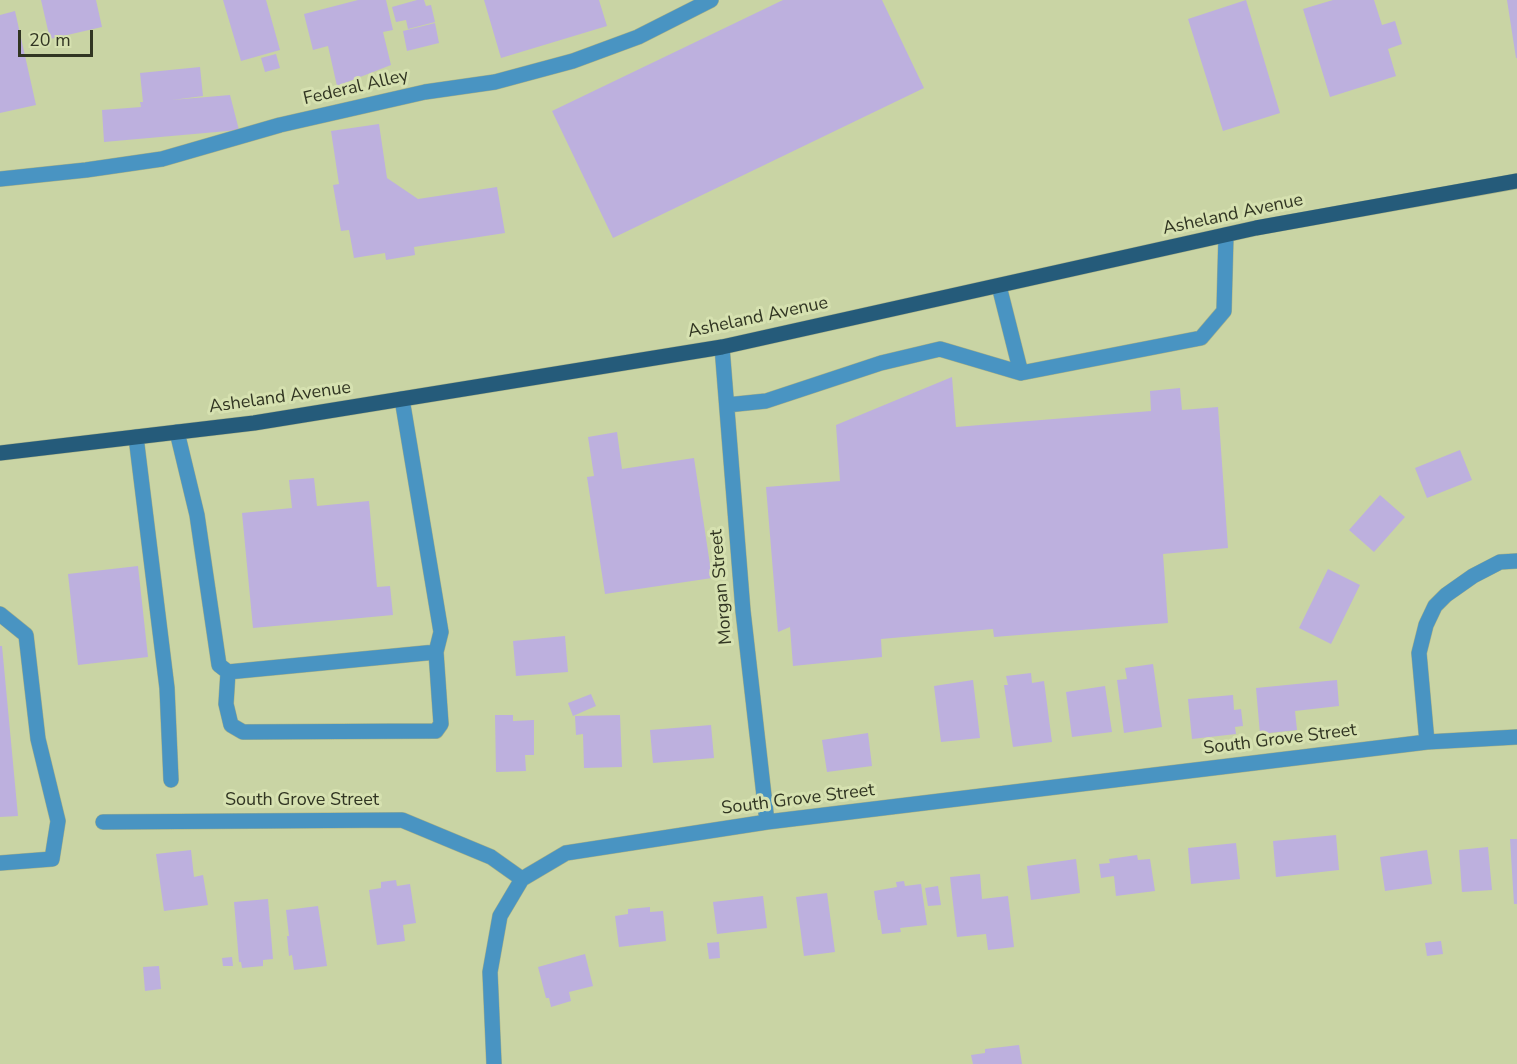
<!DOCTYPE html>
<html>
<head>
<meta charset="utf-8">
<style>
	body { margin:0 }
	#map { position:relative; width:1517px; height:1064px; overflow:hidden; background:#c9d4a4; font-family:"Nunito Sans",sans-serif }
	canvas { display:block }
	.scale { position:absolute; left:18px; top:30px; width:75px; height:27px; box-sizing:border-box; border:3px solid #313522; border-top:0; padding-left:8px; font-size:18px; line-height:21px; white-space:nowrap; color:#313522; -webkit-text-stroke:4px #d6e1b0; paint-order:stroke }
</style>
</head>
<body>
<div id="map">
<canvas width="1517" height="1064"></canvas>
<div class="scale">20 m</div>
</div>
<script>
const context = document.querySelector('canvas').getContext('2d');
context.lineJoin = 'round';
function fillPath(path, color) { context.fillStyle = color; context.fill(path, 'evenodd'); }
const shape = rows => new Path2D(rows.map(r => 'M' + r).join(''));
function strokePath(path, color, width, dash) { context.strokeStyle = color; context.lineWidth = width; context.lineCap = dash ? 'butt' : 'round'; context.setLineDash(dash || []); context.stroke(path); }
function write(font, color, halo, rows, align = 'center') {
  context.font = font + ' "Nunito Sans",sans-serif'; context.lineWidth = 6; context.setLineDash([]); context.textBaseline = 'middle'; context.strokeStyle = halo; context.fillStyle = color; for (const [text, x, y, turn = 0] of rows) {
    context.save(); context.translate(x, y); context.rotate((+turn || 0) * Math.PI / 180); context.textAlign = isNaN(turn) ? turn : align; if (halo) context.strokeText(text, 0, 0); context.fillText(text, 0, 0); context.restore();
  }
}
fillPath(shape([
	[41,0,96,0,102,27,50,39],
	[223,0,266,0,280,50,241,61],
	[358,0,386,0,393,30,383,32,391,65,337,86,328,46,313,50,304,14],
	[417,0,424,0,426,6,431,5,435,22,408,29,406,20,396,22,392,7],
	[484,0,599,0,607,26,501,58],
	[783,0,882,0,924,88,613,238,552,111],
	[1246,0,1280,113,1223,131,1188,19],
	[1333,0,1374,0,1382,25,1395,21,1402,44,1388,49,1396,76,1330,97,1303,9],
	[1507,0,1517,0,1517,58,1516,58],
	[15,11,36,105,0,113,0,15],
	[435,23,439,43,407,51,403,31],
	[276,54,280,68,265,72,261,58],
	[200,67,203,96,172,100,230,95,239,130,104,142,102,110,141,107,140,102,143,102,140,73],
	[379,124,387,178,418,199,497,187,505,233,414,247,415,255,386,260,385,253,354,258,349,230,341,231,333,185,339,184,331,131],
	[952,377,956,427,1151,411,1150,391,1180,388,1182,410,1218,407,1228,548,1163,554,1168,623,994,637,993,629,881,639,882,657,793,666,790,627,778,632,766,487,840,481,836,425],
	[617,432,622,469,694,458,712,578,605,594,587,477,594,476,588,437],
	[1460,450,1472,480,1427,498,1415,468],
	[314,478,317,506,369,501,377,587,390,586,393,615,253,628,242,513,292,508,289,480],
	[1380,495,1405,517,1374,552,1349,530],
	[138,566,148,657,78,665,68,574],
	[1328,569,1360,585,1331,644,1299,628],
	[565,636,568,672,516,676,513,641],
	[0,646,2,646,18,816,0,817],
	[1153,664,1162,727,1124,733,1117,680,1127,679,1125,668],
	[1031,673,1032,683,1044,681,1052,742,1013,747,1004,685,1008,685,1006,676],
	[973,680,980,738,941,742,934,686],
	[1337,680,1339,706,1295,711,1297,730,1260,734,1256,688],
	[1105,686,1112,732,1072,737,1066,692],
	[591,694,596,706,573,716,568,703],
	[1233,695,1234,710,1241,709,1243,726,1235,727,1236,734,1192,739,1188,699],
	[495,715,513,715,513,721,534,720,534,755,525,755,526,771,496,772],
	[620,715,622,767,584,768,583,734,576,735,575,716],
	[711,725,714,758,653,763,650,730],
	[868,733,872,766,827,772,822,740],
	[1336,835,1339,870,1276,877,1273,841],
	[1510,839,1517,839,1517,904,1514,904],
	[1236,843,1240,879,1191,884,1188,848],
	[1488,847,1492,890,1462,892,1459,850],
	[191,850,194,877,203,875,208,905,164,911,156,854],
	[1427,850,1432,884,1385,891,1380,857],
	[1137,855,1138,860,1150,859,1155,891,1116,896,1114,876,1101,878,1099,864,1110,863,1109,859],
	[1076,859,1080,893,1031,900,1027,866],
	[980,874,982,899,1008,896,1014,947,988,950,986,934,957,937,950,877],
	[396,880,397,886,410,884,416,923,403,925,405,941,377,945,369,890,381,888,381,882],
	[904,881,905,886,921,884,927,925,900,928,901,932,882,934,880,920,878,920,874,891,897,887,896,882],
	[938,886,941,905,928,906,925,888],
	[827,893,835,952,804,956,796,897],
	[763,896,767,928,717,934,713,902],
	[268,899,273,959,263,960,263,966,242,968,241,962,239,962,234,902],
	[318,906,327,966,294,970,292,955,289,956,287,936,289,936,286,910],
	[650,907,650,912,663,911,666,941,619,947,615,916,628,914,628,909],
	[1441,941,1443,954,1427,956,1425,943],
	[719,942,720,958,709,959,707,943],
	[585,954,593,986,569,992,571,1001,551,1007,549,998,546,998,538,967],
	[232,957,233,966,223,966,222,958],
	[159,966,161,989,145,991,143,967],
	[1019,1045,1022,1064,973,1064,971,1055,985,1053,985,1049]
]), '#bdb0de');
const minor = shape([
	[0,179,86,170,162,159,280,125,425,92,495,82,573,61,638,37,711,0],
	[999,286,1021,373],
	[722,347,743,611,767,822],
	[727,405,766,401,881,363,940,349,1021,373,1201,338,1224,311,1226,235],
	[177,432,197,515,219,665,228,672,436,652,441,632,402,399],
	[136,437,167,688,171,780],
	[0,614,26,635,38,739,58,821,52,859,0,863],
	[228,672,226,704,231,725,243,732,436,731,441,724,436,652],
	[1427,742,1419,653,1426,625,1435,606,1446,595,1473,576,1500,562,1517,561],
	[103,822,402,820,491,857,522,879,566,853,767,822,1427,742,1517,737],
	[494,1064,490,972,500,916,522,879]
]);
const major = shape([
	[0,453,254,423,722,347,1256,228,1517,181]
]);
strokePath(minor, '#a8b187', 16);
strokePath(major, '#a8b187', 16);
strokePath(minor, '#4994c2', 15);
strokePath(major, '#255b7a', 15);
write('18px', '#313522', '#d6e1b0', [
	["Federal Alley",356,88,-13],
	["Asheland Avenue",1233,215,-12],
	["Asheland Avenue",758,318,-12],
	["Asheland Avenue",280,398,-8],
	["Morgan Street",722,587,-95],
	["South Grove Street",1280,740,-7],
	["South Grove Street",798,800,-7],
	["South Grove Street",302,801]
]);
</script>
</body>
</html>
